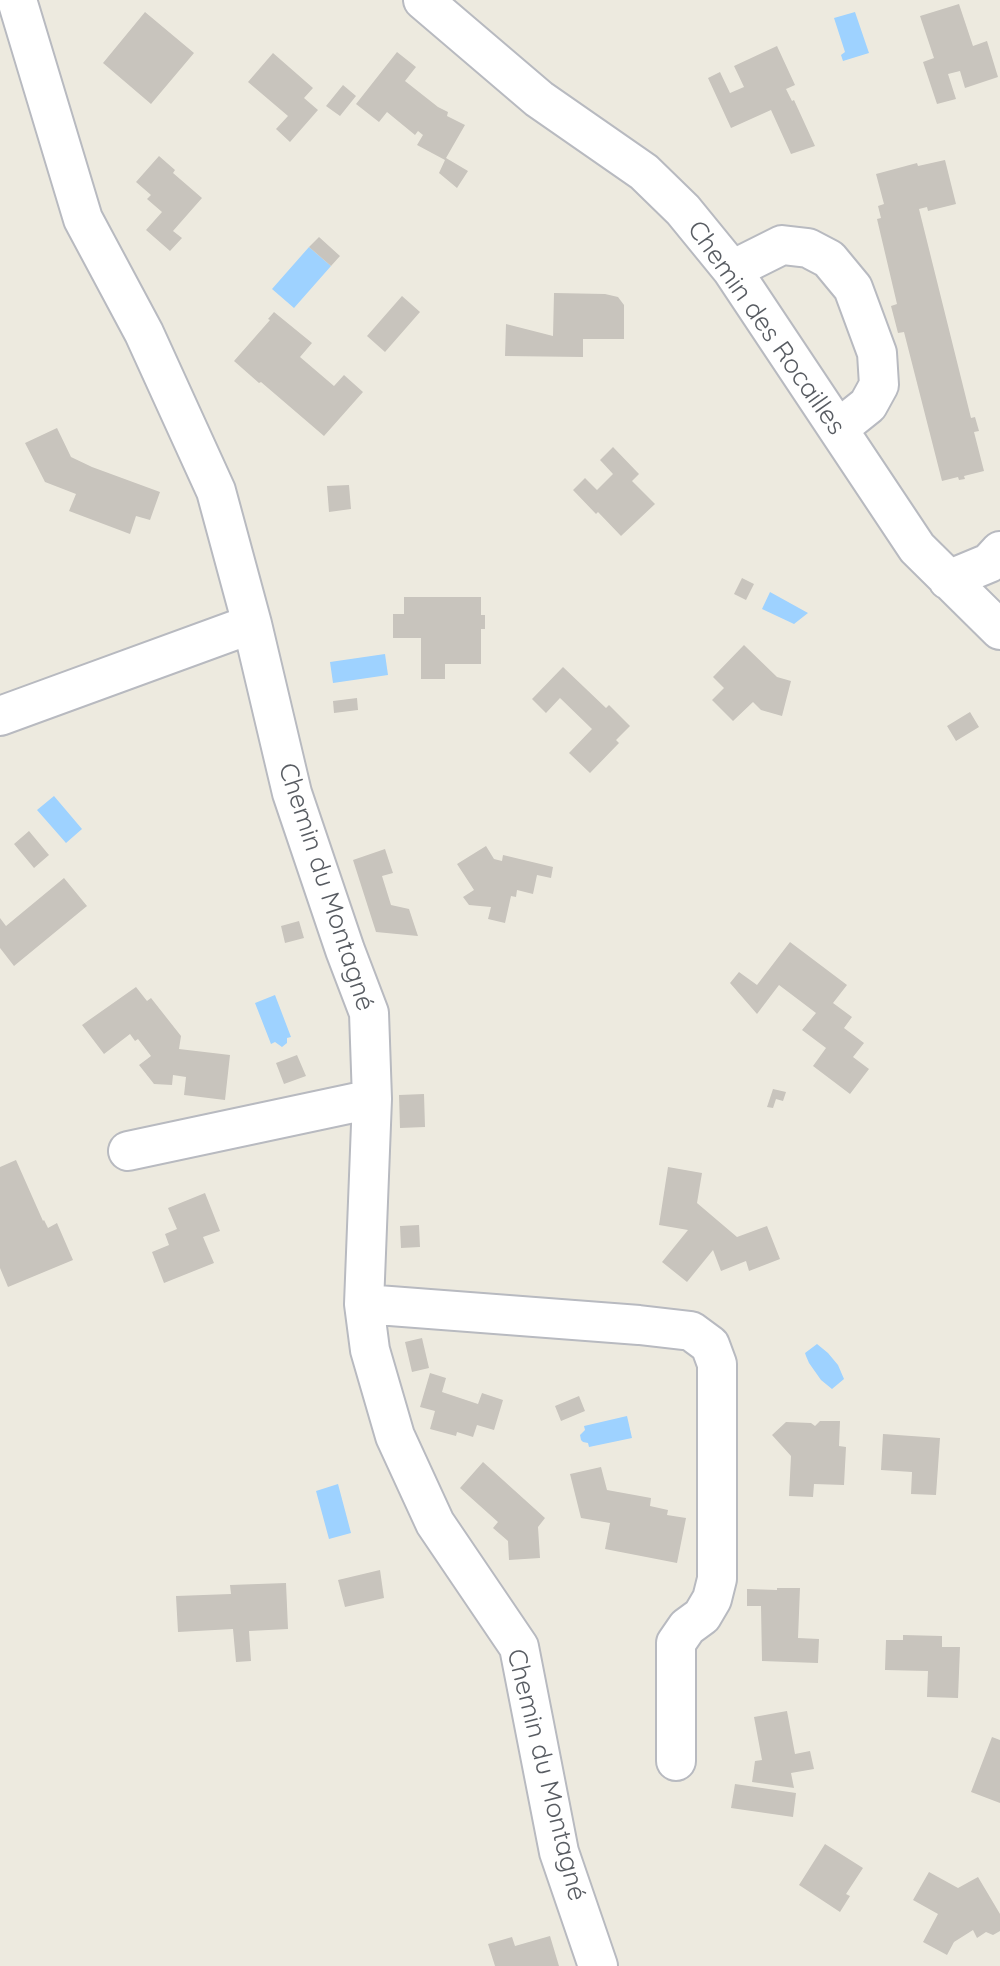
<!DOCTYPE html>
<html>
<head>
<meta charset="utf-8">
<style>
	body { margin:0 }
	canvas { display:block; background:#edeadf }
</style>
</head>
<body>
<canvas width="1000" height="1966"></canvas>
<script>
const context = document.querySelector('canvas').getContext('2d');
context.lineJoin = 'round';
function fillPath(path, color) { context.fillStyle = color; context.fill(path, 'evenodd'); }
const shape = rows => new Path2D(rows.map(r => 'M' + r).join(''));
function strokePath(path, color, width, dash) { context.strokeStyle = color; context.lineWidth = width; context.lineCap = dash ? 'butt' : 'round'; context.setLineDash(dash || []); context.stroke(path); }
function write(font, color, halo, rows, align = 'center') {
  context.font = font + ' Quicksand,sans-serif'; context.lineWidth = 6; context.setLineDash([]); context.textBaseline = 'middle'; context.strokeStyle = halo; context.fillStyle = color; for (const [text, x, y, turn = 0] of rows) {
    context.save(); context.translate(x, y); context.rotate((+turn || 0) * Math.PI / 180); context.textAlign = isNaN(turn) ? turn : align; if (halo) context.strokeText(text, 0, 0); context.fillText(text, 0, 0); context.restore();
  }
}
fillPath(shape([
	[855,12,869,53,843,61,841,55,845,52,834,18],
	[309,247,331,266,294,308,272,289],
	[770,592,808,613,794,624,762,609],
	[385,654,388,675,333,683,330,662],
	[54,796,82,829,66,843,37,810],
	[275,995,291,1037,287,1038,287,1043,282,1047,275,1042,271,1044,255,1003],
	[817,1344,828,1353,838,1365,844,1379,832,1389,821,1380,809,1363,806,1356,805,1353],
	[627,1416,632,1438,589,1447,588,1443,583,1442,581,1440,580,1435,585,1430,584,1426],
	[338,1484,351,1533,329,1539,316,1491]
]), '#9ed2ff');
fillPath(shape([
	[959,4,973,46,987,41,998,77,965,88,960,71,948,74,956,99,937,104,923,62,934,58,920,16],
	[145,12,194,53,151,104,103,63],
	[777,46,795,85,786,89,792,101,794,100,815,146,791,154,771,110,731,128,708,78,720,72,730,93,744,87,734,66],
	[397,52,416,67,405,81,438,107,448,112,447,116,465,125,446,158,468,171,457,188,439,173,445,160,417,145,423,135,418,131,415,135,387,112,379,122,356,104],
	[273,53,313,88,304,98,318,110,290,142,276,129,288,116,248,82],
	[343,85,356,96,340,116,326,106],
	[159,156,175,170,173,173,202,198,173,231,182,238,170,251,146,230,162,212,147,199,151,195,136,182],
	[945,160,956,204,928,211,927,207,919,209,971,418,975,417,979,431,974,432,984,471,964,476,965,479,959,480,958,477,942,481,904,332,898,333,891,306,897,304,877,219,881,218,878,206,884,204,876,174,917,163,918,166],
	[319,237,340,256,331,266,309,247],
	[554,293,605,294,618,297,624,305,624,339,583,339,583,357,505,356,506,324,553,336],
	[402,296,420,312,385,352,367,336],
	[274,312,312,343,300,357,334,386,344,375,363,392,324,436,261,382,259,383,234,361,270,320,268,319],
	[57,428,71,457,92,467,160,492,150,520,136,516,130,534,69,511,76,494,45,482,25,443],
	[613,447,639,474,632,481,655,504,621,536,598,512,596,514,573,490,585,478,597,490,613,474,600,460],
	[349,485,351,509,329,512,327,486],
	[742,578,754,584,746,600,734,594],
	[404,597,481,597,481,615,485,615,485,629,481,629,481,664,445,664,445,679,421,679,421,638,393,638,393,614,404,614],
	[744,645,777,677,791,681,782,716,761,710,753,702,733,721,712,700,724,688,713,677],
	[563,667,606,708,609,705,630,726,616,740,619,743,590,773,569,753,592,729,560,698,546,713,532,699],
	[357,698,358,710,334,713,333,701],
	[970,712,979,727,956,741,947,726],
	[29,831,49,855,34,868,14,844],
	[486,846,494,859,502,861,503,855,553,867,551,878,537,875,533,894,517,890,516,897,511,896,505,923,488,919,491,907,469,905,463,897,474,890,457,864],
	[385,849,393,873,382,876,391,905,409,909,418,936,376,932,353,860],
	[64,878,87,906,14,966,0,948,0,918,6,926],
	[299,921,304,938,285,943,281,926],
	[790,942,847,985,833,1003,852,1017,844,1028,864,1043,853,1057,869,1069,850,1094,813,1066,826,1048,802,1030,816,1013,779,985,757,1014,730,983,739,972,757,985],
	[136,987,147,1001,151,998,181,1036,179,1049,230,1055,225,1100,184,1095,186,1077,173,1075,172,1085,154,1084,139,1065,151,1056,138,1039,135,1041,130,1034,104,1054,82,1025],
	[297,1055,306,1076,284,1084,276,1063],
	[773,1089,786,1092,783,1101,776,1099,773,1108,767,1107],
	[424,1094,425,1127,400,1128,399,1095],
	[16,1160,43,1221,44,1220,48,1228,57,1223,73,1260,8,1287,0,1268,0,1167],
	[668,1167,702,1173,697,1203,737,1237,767,1226,780,1259,749,1271,746,1261,721,1271,713,1250,687,1282,662,1262,688,1230,659,1225],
	[205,1193,220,1231,203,1237,214,1263,164,1283,152,1252,169,1245,165,1234,177,1229,168,1208],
	[419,1225,420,1247,401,1248,400,1226],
	[422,1338,429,1368,412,1372,405,1342],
	[430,1373,446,1378,442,1392,478,1404,482,1393,503,1400,494,1430,477,1425,473,1437,457,1432,456,1436,430,1429,435,1411,420,1407],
	[579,1396,585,1411,561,1421,555,1406],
	[820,1421,840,1421,839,1446,846,1447,844,1485,814,1484,813,1497,789,1496,791,1456,772,1435,786,1422,811,1423,815,1426],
	[883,1434,940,1438,936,1495,911,1494,912,1472,881,1470],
	[483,1462,545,1518,538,1527,540,1558,509,1560,508,1541,493,1528,498,1522,460,1488],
	[601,1467,607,1490,651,1498,650,1506,668,1510,667,1515,686,1518,677,1563,605,1549,610,1523,581,1518,570,1474],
	[380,1570,384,1598,345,1607,338,1580],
	[286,1583,288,1629,249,1631,251,1661,236,1662,233,1629,178,1632,176,1596,231,1594,230,1585],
	[777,1588,800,1588,798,1638,819,1639,818,1663,762,1661,761,1606,747,1606,747,1589,777,1590],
	[903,1635,942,1636,942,1647,960,1647,958,1698,927,1697,928,1671,885,1670,886,1640,903,1640],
	[787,1711,795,1754,810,1751,814,1769,791,1773,794,1788,752,1782,755,1761,762,1760,754,1717],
	[992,1737,1000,1740,1000,1803,971,1792],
	[735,1784,796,1793,793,1817,731,1808],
	[825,1844,863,1868,846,1894,850,1896,840,1912,799,1885],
	[929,1872,958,1888,978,1877,1000,1914,1000,1931,993,1935,986,1932,977,1938,973,1930,954,1942,947,1955,923,1942,938,1914,913,1900],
	[550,1936,559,1966,495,1966,488,1944,512,1937,515,1946]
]), '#c8c4bd');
const minor = shape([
	[17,0,83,219,144,333,216,491,252,624,292,793,345,950,369,1013,372,1099,364,1304,370,1350,395,1436,435,1523,519,1647,559,1852,598,1966],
	[423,0,539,99,644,172,683,210,732,270,917,548,1000,630],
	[732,270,782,245,808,248,829,259,853,288,877,353,879,385,868,405,838,429],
	[948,580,989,563,1000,551],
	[0,716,252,624],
	[128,1151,372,1099],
	[364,1304,639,1325,691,1331,710,1345,717,1364,717,1579,712,1599,702,1616,687,1627,676,1643,676,1761]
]);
strokePath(minor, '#b8bac0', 42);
strokePath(minor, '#fff', 38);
write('26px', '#585c62', '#fff', [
	["Chemin des Rocailles",766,328,55],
	["Chemin du Montagné",326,887,72],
	["Chemin du Montagné",546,1775,76]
]);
</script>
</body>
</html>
